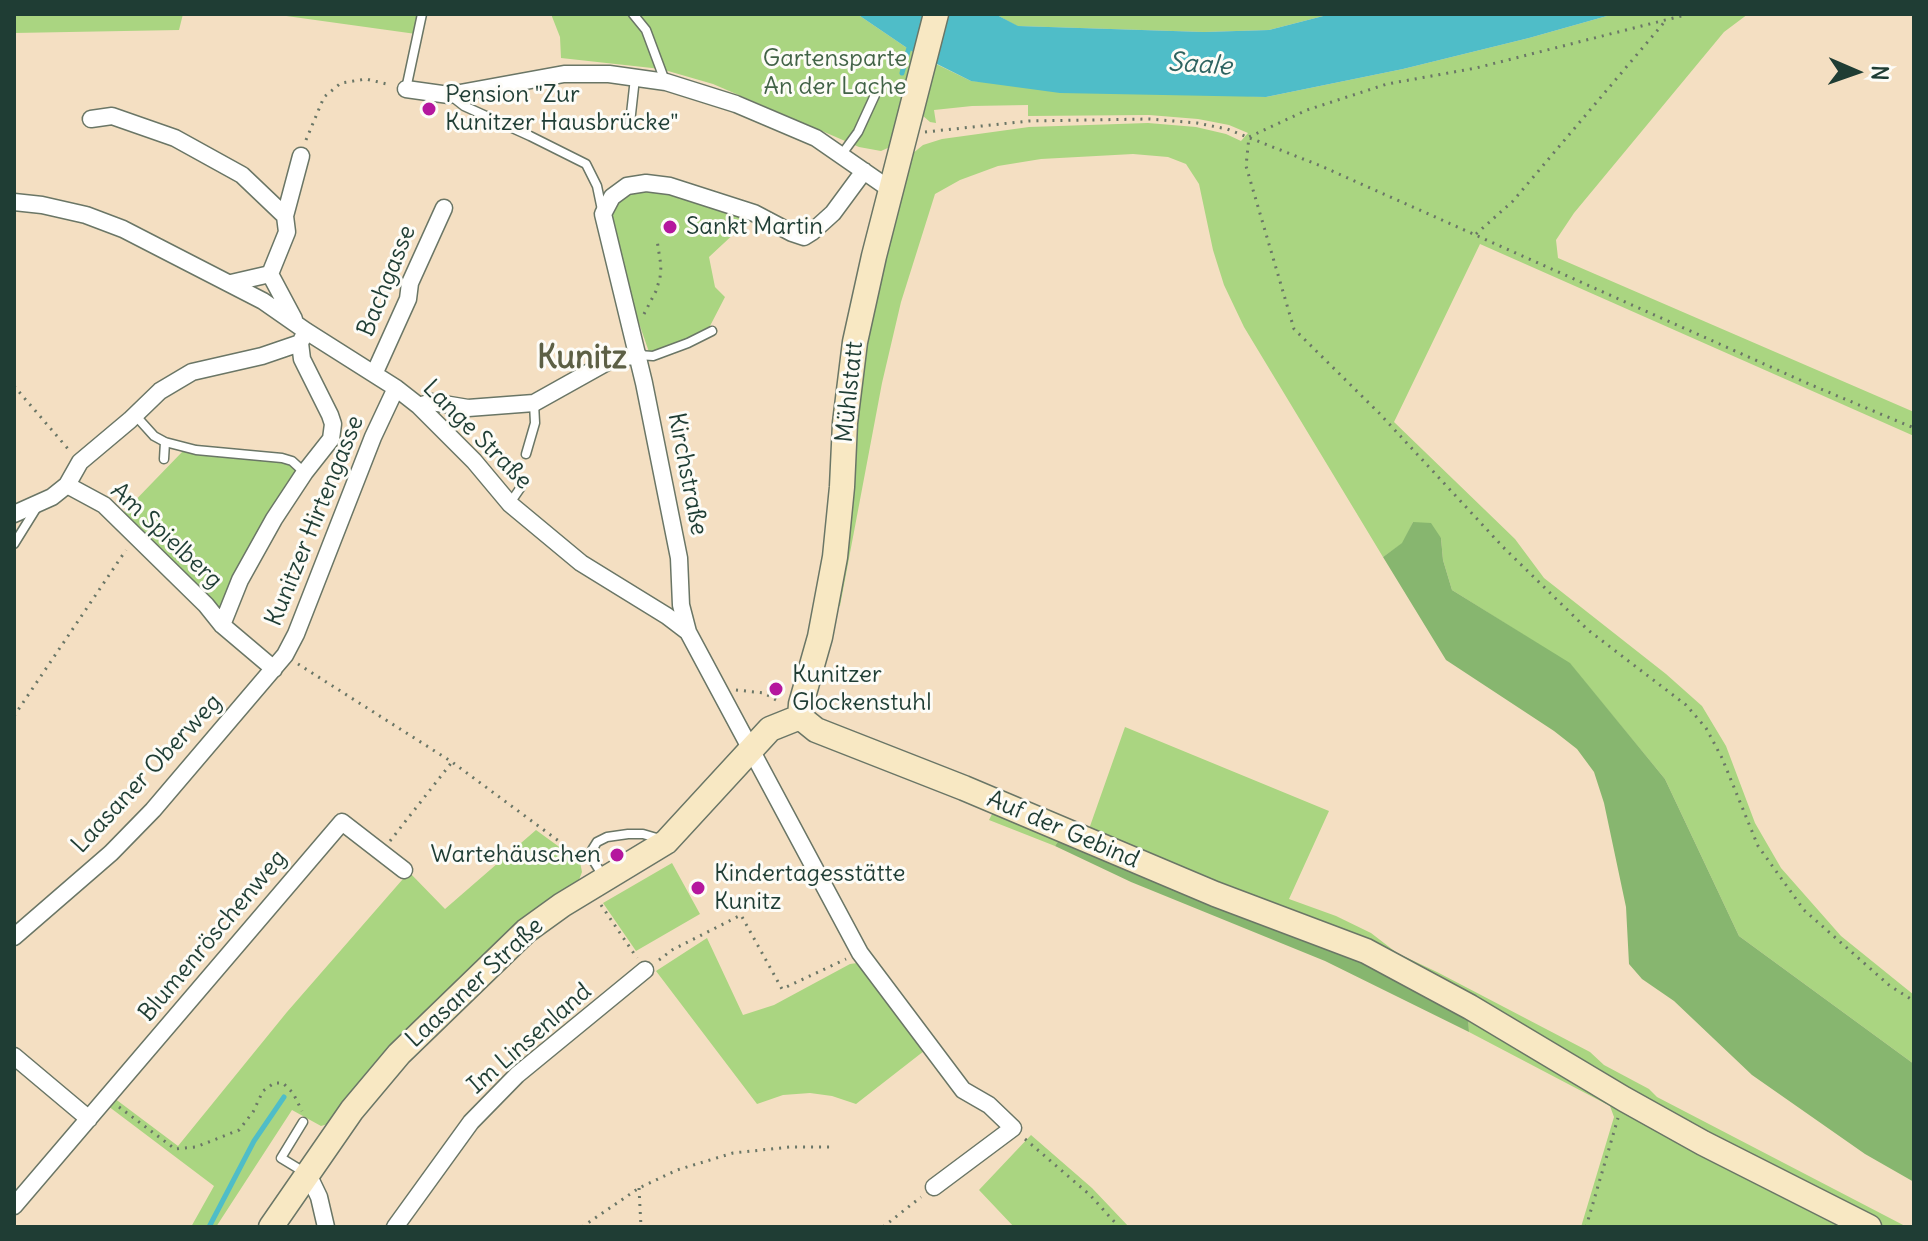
<!DOCTYPE html>
<html>
<head>
<meta charset="utf-8">
<style>
	body { margin:0 }
	#map { position:relative; width:1928px; height:1241px; overflow:hidden; background:#f4dfc2; font-family:Delius,sans-serif }
	canvas { display:block }
	.frame { position:absolute; inset:0; border:16px solid #1f3d34; pointer-events:none }
	.north { position:absolute; left:1816px; top:32px; width:80px; height:80px; -webkit-text-stroke:6px #fdfcf7; paint-order:stroke; rotate:92deg; font-size:22px; font-weight:700; line-height:32px; text-align:center; color:#1f3d34 }
	.north::after { content:''; display:block; margin:auto; width:28px; height:36px; background:#1f3d34; clip-path:polygon(50% 0,100% 100%,50% 72%,0 100%) }
</style>
</head>
<body>
<div id="map">
<canvas width="1928" height="1241"></canvas>
<div class="frame"></div>
<div class="north">N</div>
</div>
<script>
const context = document.querySelector('canvas').getContext('2d');
context.lineJoin = 'round';
function fillPath(path, color) { context.fillStyle = color; context.fill(path, 'evenodd'); }
const shape = rows => new Path2D(rows.map(r => 'M' + r).join(''));
function strokePath(path, color, width, dash) { context.strokeStyle = color; context.lineWidth = width; context.lineCap = dash ? 'butt' : 'round'; context.setLineDash(dash || []); context.stroke(path); }
function write(font, color, halo, rows, align = 'center') {
  context.font = font + ' Delius,sans-serif'; context.lineWidth = 6; context.setLineDash([]); context.textBaseline = 'middle'; context.strokeStyle = halo; context.fillStyle = color; for (const [text, x, y, turn = 0] of rows) {
    context.save(); context.translate(x, y); context.rotate((+turn || 0) * Math.PI / 180); context.textAlign = isNaN(turn) ? turn : align; if (halo) context.strokeText(text, 0, 0); context.fillText(text, 0, 0); context.restore();
  }
}
fillPath(shape([
	[14,14,183,14,179,30,14,33],
	[272,14,422,14,416,34],
	[551,14,857,14,913,52,890,147,881,151,859,147,713,84,661,69,561,58,560,37],
	[995,14,1331,14,1269,30,1204,32,1017,26],
	[1614,14,1748,14,1724,32,1574,213,1556,240,1558,258,1914,412,1914,436,1480,244,1394,422,1515,539,1544,578,1666,674,1702,706,1726,746,1755,823,1781,868,1841,936,1914,995,1914,1064,1739,936,1665,779,1570,664,1452,590,1443,560,1441,538,1413,522,1403,543,1383,557,1244,327,1224,285,1213,250,1199,184,1186,164,1168,157,1133,154,1041,159,998,166,960,180,935,194,901,302,882,383,840,606,834,605,865,341,907,158,923,145,942,139,1029,127,1148,123,1196,127,1226,134,1241,141,1248,133,1229,125,1198,119,1149,115,1028,116,1028,105,972,106,934,110,936,123,930,122,922,115,934,63,971,81,1266,97,1403,69,1529,38],
	[645,189,678,193,752,217,709,257,715,287,725,297,710,326,685,340,649,352,616,257,610,216,619,196],
	[183,451,285,463,296,468,297,472,222,619,207,597,178,565,124,512],
	[1125,727,1329,811,1289,899,1336,916,1371,933,1397,953,1437,972,1590,1052,1604,1065,1649,1089,1657,1097,1907,1227,1581,1227,1614,1117,1610,1106,1469,1032,1468,1015,1083,846],
	[995,808,1061,837,1055,846,989,820],
	[536,830,580,862,582,872,577,885,328,1124,321,1126,292,1110,216,1227,191,1227,214,1186,108,1106,114,1098,178,1146,287,1012,409,872,445,909],
	[672,863,700,914,636,951,603,903],
	[707,938,743,1015,774,1005,850,964,857,963,866,967,924,1051,856,1104,832,1096,810,1093,783,1095,757,1104,656,971],
	[1031,1135,1092,1188,1129,1227,1014,1227,979,1190]
]), '#aad581');
fillPath(shape([
	[1413,522,1431,523,1441,538,1443,560,1452,590,1570,663,1665,779,1739,936,1914,1064,1914,1182,1865,1154,1752,1075,1674,1001,1642,979,1629,964,1626,907,1604,803,1594,772,1577,749,1554,731,1446,660,1383,557,1402,543],
	[1061,837,1325,942,1468,1015,1469,1032,1325,961,1131,882,1055,846]
]), '#87b66f');
fillPath(shape([
	[857,14,995,14,1018,26,1204,32,1269,30,1331,14,1614,14,1529,38,1403,69,1266,97,1060,93,971,81,913,52]
]), '#4fbdc8');
strokePath(shape([
	[902,73,910,44],
	[209,1227,254,1141,284,1097]
]), '#4fbdc8', 5);
const lane = shape([
	[633,14,646,30,665,81],
	[406,89,422,14],
	[450,95,464,106,530,136,586,164,597,186,602,210],
	[630,123,635,78],
	[842,154,858,132,875,95],
	[638,355,653,356,688,343,712,331],
	[135,415,154,436,165,442,196,450,282,458,292,461,304,472],
	[526,454,535,423,534,403],
	[164,459,165,442],
	[510,503,521,487],
	[14,544,37,507],
	[603,876,593,860,592,850,597,842,607,837,628,834,643,834,660,839],
	[303,1122,281,1158,304,1172]
]);
const street = shape([
	[406,89,449,95,564,74,609,74,666,82,736,104,816,138,891,190],
	[91,119,112,116,175,138,242,175,285,216],
	[14,202,42,205,86,215,123,229,263,301,306,331,396,388,419,406,474,461,510,504,581,563,667,616,688,632,860,953,963,1090,989,1105,1013,1128,934,1187],
	[270,274,287,232,285,216,301,156],
	[231,283,270,274,294,319],
	[375,372,408,299,410,283,444,208],
	[419,406,432,402,468,408,534,403,611,360,638,355],
	[14,514,52,497,67,485],
	[222,625,240,580,274,519,305,472,331,439,333,424,330,415,302,359,300,343],
	[688,632,681,605,679,558,644,383,603,214,612,197,627,186,646,183,670,186,754,213,792,233,804,237,812,232,833,213,864,171],
	[274,669,222,625,206,605,104,505,67,485,80,462,130,420,160,391,192,372,262,356,300,343,306,331],
	[14,937,111,853,153,810,285,655,296,634,373,437,396,388],
	[14,1056,89,1119],
	[308,1174,319,1197,326,1227],
	[14,1206,342,822,404,870],
	[395,1227,471,1122,517,1075,645,970]
]);
const secondary = shape([
	[800,717,816,730,964,788,1215,894,1366,951,1470,1007,1624,1099,1703,1143,1869,1227],
	[800,717,801,704,820,637,835,557,842,487,845,423,855,342,874,256,936,14],
	[271,1227,352,1110,399,1054,526,931,562,905,666,842,770,729,800,717]
]);
strokePath(lane, '#6a7666', 11);
strokePath(street, '#6a7666', 19);
strokePath(secondary, '#6a7666', 27);
strokePath(shape([
	[1689,14,1476,68,1387,84,1307,110,1249,137,1246,166,1294,329,1379,413,1503,547,1588,630,1686,705,1706,728,1722,758,1758,846,1804,910,1890,986,1914,1001],
	[925,132,1029,121,1087,120,1149,119,1197,123,1227,129,1321,166,1809,384,1914,428],
	[306,140,324,97,341,83,366,79,391,85],
	[1476,234,1513,201,1667,19],
	[644,314,656,291,660,278,661,266,657,240],
	[14,386,69,450],
	[298,664,452,762,579,856],
	[736,690,764,693,778,701],
	[14,716,126,550],
	[390,841,452,762],
	[601,905,637,958],
	[659,960,672,950,741,915,782,989,846,959],
	[119,1107,175,1149,196,1147,239,1130,253,1112,263,1091,274,1083,283,1083,293,1093,302,1111],
	[1025,1139,1090,1195,1119,1227],
	[639,1188,641,1227],
	[582,1227,639,1188,677,1170,733,1153,790,1147,834,1147],
	[883,1227,921,1197],
	[1586,1227,1618,1118]
]), '#6a7666', 3, [2, 6]);
strokePath(lane, '#fff', 8);
strokePath(street, '#fff', 16);
strokePath(secondary, '#f8e8c3', 24);
for (const [x, y, r, color] of [
	[429,109,8,"#b5179e"],
	[670,227,8,"#b5179e"],
	[776,689,8,"#b5179e"],
	[617,855,8,"#b5179e"],
	[698,888,8,"#b5179e"]
]) { const dot = new Path2D(); dot.arc(x, y, r, 0, 2 * Math.PI); context.fillStyle = color; context.fill(dot); strokePath(dot, '#fdfcf7', 3); }
write('24px', '#426347', '#fdfcf7', [
	["Gartensparte",835,59],
	["An der Lache",835,87]
]);
write('24px', '#1f3d34', '#fdfcf7', [
	["Pension \"Zur",445,95],
	["Kunitzer Hausbrücke\"",445,123],
	["Sankt Martin",686,227],
	["Kunitzer",792,675],
	["Glockenstuhl",792,703],
	["Wartehäuschen",601,855,"right"],
	["Kindertagesstätte",714,874],
	["Kunitz",714,902]
], 'left');
write('24px', '#1f3d34', '#fdfcf7', [
	["Bachgasse",387,281,-68],
	["Mühlstatt",850,392,-84],
	["Lange Straße",477,435,45],
	["Kirchstraße",687,474,79],
	["Kunitzer Hirtengasse",315,521,-68],
	["Am Spielberg",166,536,43],
	["Laasaner Oberweg",147,774,-47],
	["Auf der Gebind",1063,830,23],
	["Blumenröschenweg",213,936,-50],
	["Laasaner Straße",475,983,-43],
	["Im Linsenland",530,1039,-41]
]);
write('italic 26px', '#2d6360', '#fdfcf7', [
	["Saale",1200,65,4]
]);
write('bold 32px', '#5d6045', '#fdfcf7', [
	["Kunitz",582,359]
]);
</script>
</body>
</html>
